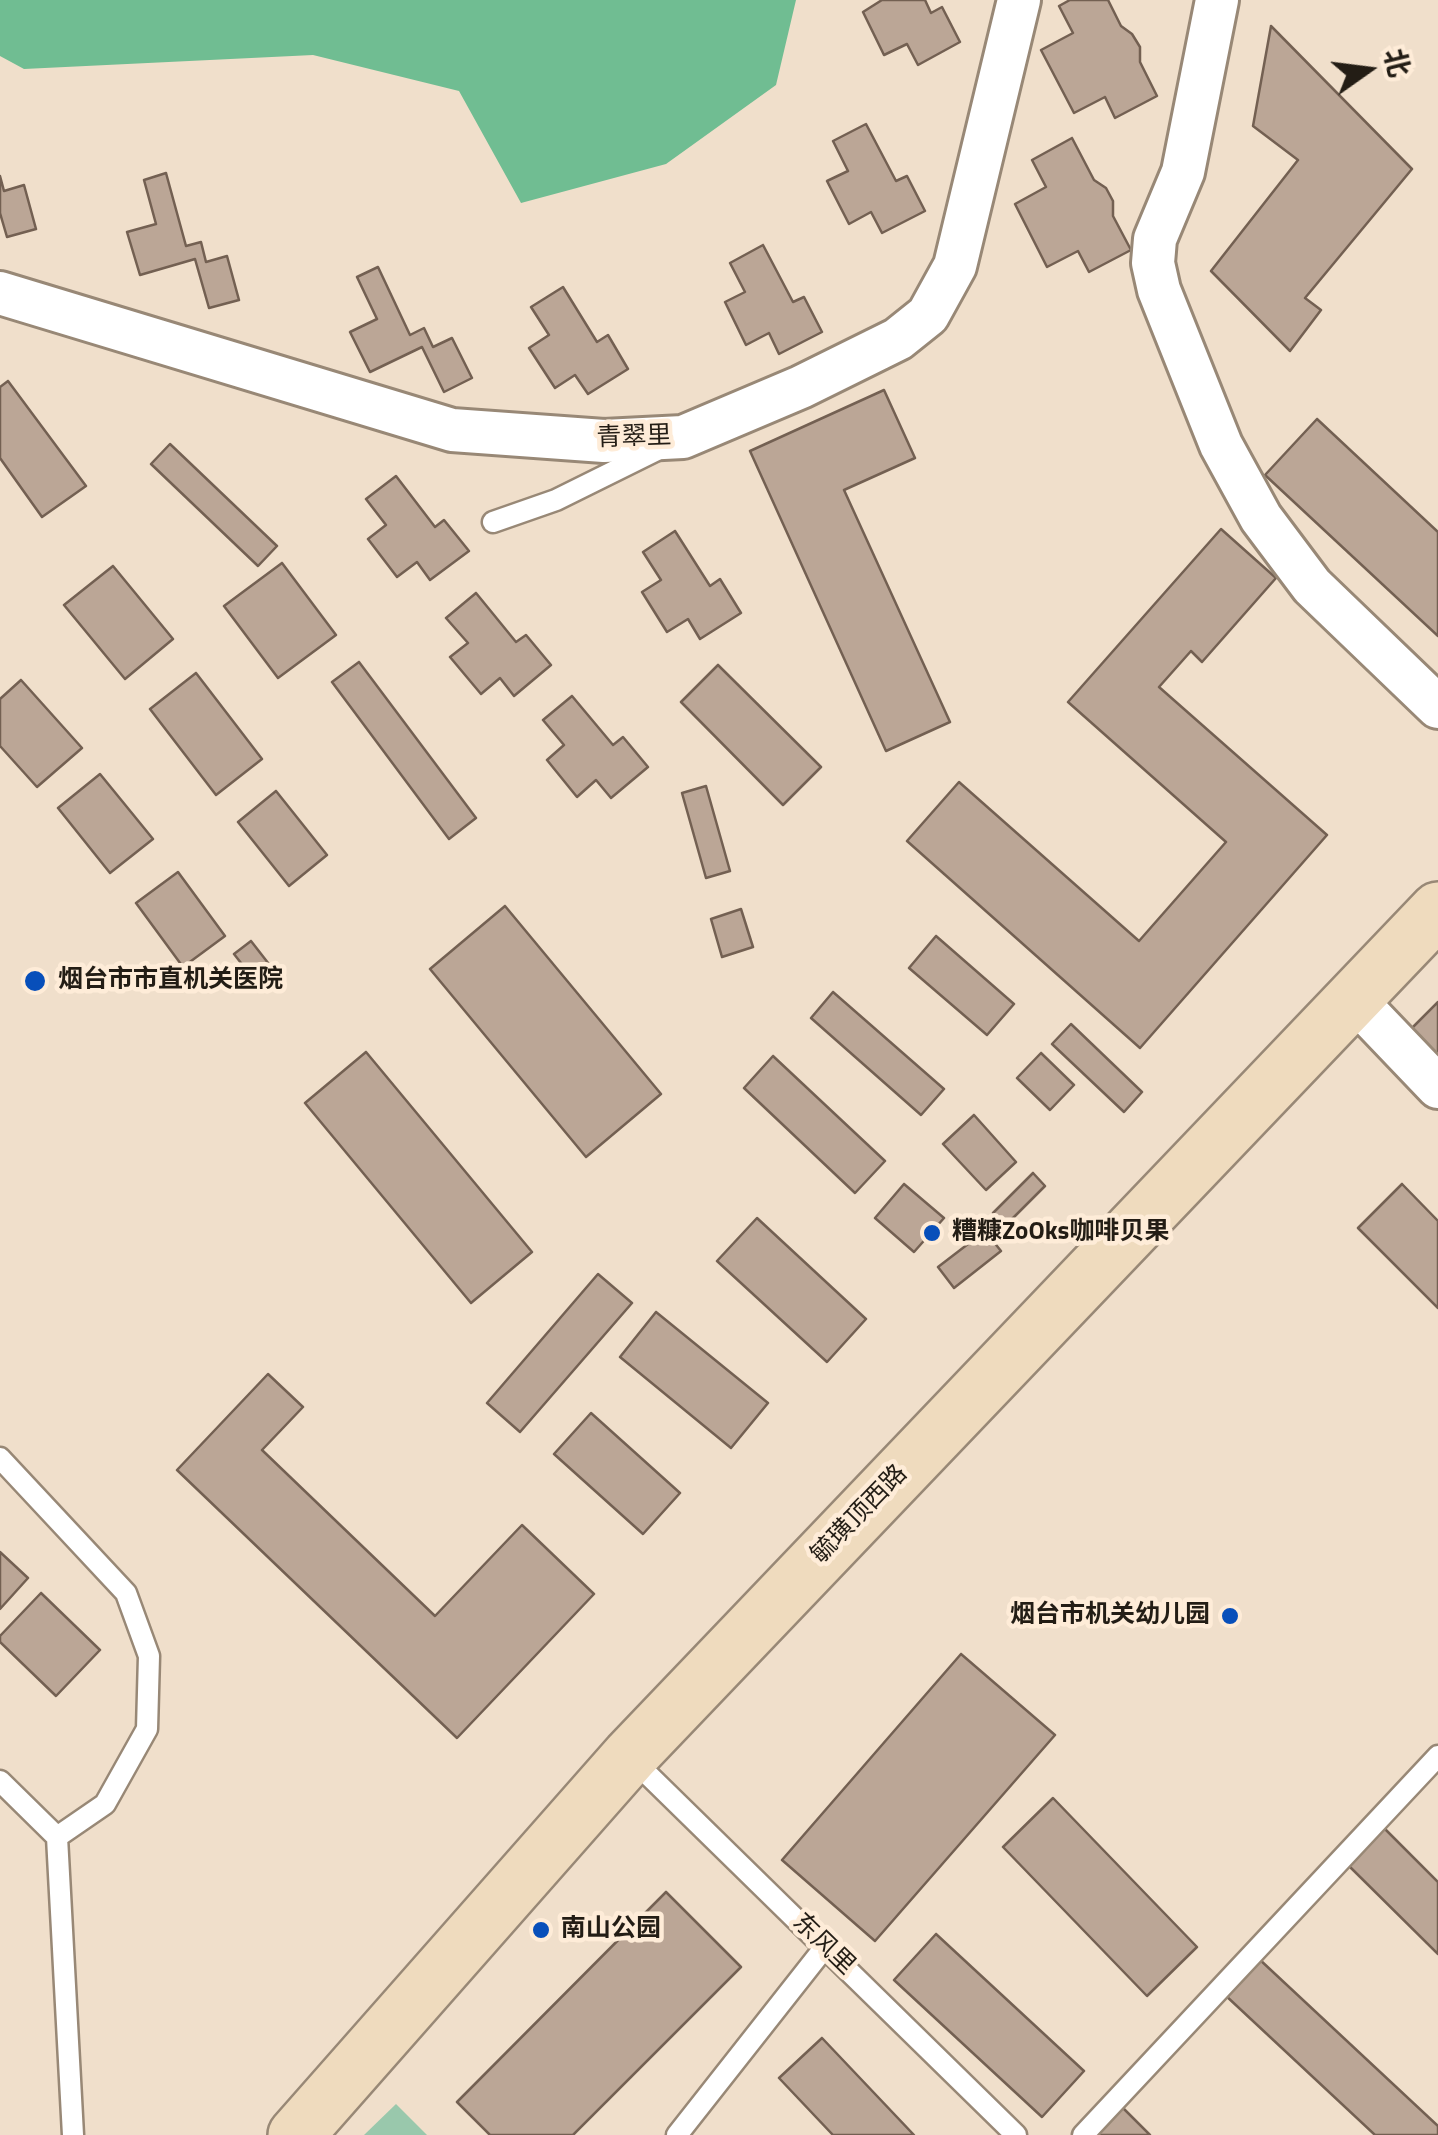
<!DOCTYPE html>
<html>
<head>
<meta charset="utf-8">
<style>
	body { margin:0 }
	#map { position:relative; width:1438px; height:2135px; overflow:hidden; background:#f0dfcb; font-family:"Titillium Web","Noto Sans SC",sans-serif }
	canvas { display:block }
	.north { position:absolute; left:1318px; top:20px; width:100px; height:100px; -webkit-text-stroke:8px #feecd8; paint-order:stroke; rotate:76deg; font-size:28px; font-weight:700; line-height:40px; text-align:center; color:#231d15 }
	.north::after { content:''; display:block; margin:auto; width:35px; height:45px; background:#231d15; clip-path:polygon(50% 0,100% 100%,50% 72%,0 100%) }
</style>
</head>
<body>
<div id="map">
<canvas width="1438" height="2135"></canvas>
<div class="north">北</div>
</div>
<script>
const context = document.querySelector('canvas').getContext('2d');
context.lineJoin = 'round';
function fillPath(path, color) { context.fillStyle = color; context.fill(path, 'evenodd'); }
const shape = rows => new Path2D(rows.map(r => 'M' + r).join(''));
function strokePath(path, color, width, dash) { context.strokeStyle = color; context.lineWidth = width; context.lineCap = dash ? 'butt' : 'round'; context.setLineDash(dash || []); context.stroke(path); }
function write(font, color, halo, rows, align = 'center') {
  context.font = font + ' "Titillium Web","Noto Sans SC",sans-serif'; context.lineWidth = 9; context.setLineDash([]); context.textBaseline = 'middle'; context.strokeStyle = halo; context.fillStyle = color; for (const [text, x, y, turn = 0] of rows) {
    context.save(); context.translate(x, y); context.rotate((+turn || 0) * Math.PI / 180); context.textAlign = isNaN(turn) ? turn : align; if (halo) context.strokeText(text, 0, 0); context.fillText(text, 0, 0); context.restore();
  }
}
fillPath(shape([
	[396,2104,427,2135,364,2135]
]), '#99c8ac');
fillPath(shape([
	[0,0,796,0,776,85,666,164,521,203,459,91,313,55,24,69,0,56]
]), '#70bd92');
const building = shape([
	[882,0,925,0,931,13,942,7,960,42,918,65,907,44,884,55,863,12,882,0],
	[1070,0,1108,0,1121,26,1132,34,1140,47,1140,62,1157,96,1115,118,1105,97,1074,113,1041,50,1073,33,1059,6,1070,0],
	[1271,26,1412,169,1305,298,1321,310,1290,351,1211,271,1298,160,1253,126,1271,26],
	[866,124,896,181,907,176,925,211,882,233,871,212,849,224,827,181,848,171,833,141,866,124],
	[1072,138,1094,180,1106,188,1113,201,1113,216,1131,250,1089,272,1078,251,1047,267,1015,204,1046,187,1032,160,1072,138],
	[166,173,186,246,201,242,206,262,227,256,239,300,209,308,195,259,140,275,127,232,156,224,144,180,166,173],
	[0,176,4,191,24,185,36,229,7,237,0,213,0,176],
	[763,245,793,302,804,297,822,332,779,354,769,333,746,345,725,302,745,292,730,263,763,245],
	[378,267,410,335,424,328,433,347,452,338,472,378,444,392,422,347,370,372,350,332,377,319,357,277,378,267],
	[563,287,597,342,608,335,628,369,588,394,575,375,555,388,529,348,549,335,531,307,563,287],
	[8,381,86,486,42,517,0,458,0,387,8,381],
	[884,390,915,458,844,490,950,722,886,751,750,451,884,390],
	[1317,419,1438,532,1438,636,1265,475,1317,419],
	[170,444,277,546,258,566,151,464,170,444],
	[396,476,435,527,444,520,469,551,430,580,417,562,397,577,368,539,386,525,366,499,396,476],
	[1221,529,1276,578,1202,662,1191,651,1159,687,1327,835,1140,1048,907,841,959,782,1139,941,1226,842,1068,702,1221,529],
	[675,531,710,586,720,579,741,613,700,639,688,619,667,632,642,592,661,580,643,552,675,531],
	[282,563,336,635,278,678,224,606,282,563],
	[113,566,173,639,125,679,64,605,113,566],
	[476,593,516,642,526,635,551,665,514,696,500,678,481,694,450,657,468,643,446,618,476,593],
	[359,662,476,818,449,839,332,682,359,662],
	[718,665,821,767,783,805,681,702,718,665],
	[196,673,262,759,216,795,150,709,196,673],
	[21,680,82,748,37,787,0,746,0,699,21,680],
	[572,696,613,745,623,737,648,767,611,798,596,780,577,797,547,760,564,745,543,720,572,696],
	[100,774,153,839,110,873,58,808,100,774],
	[706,786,730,871,706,878,682,793,706,786],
	[276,791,327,855,289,886,238,822,276,791],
	[178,872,225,936,183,967,136,903,178,872],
	[505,906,661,1094,586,1157,430,969,505,906],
	[741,909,753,947,722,957,711,919,741,909],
	[936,936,1014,1004,987,1035,909,968,936,936],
	[251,941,272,968,255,981,234,954,251,941],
	[833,992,944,1089,921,1115,811,1018,833,992],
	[1438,1002,1438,1060,1410,1030,1438,1002],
	[1071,1024,1142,1092,1124,1112,1052,1044,1071,1024],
	[366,1052,532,1252,471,1303,305,1103,366,1052],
	[1041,1053,1074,1085,1050,1110,1017,1078,1041,1053],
	[773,1056,885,1161,855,1193,744,1088,773,1056],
	[974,1115,1016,1162,986,1190,943,1144,974,1115],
	[1033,1173,1045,1186,1005,1226,993,1213,1033,1173],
	[904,1184,944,1218,914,1252,875,1218,904,1184],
	[1402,1184,1438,1221,1438,1308,1358,1228,1402,1184],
	[757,1218,866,1319,827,1362,717,1261,757,1218],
	[985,1231,1001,1251,954,1288,938,1267,985,1231],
	[598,1274,632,1303,520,1432,487,1403,598,1274],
	[656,1312,768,1403,731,1448,620,1357,656,1312],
	[268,1374,303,1407,262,1450,435,1616,522,1525,594,1594,457,1738,177,1470,268,1374],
	[591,1413,680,1493,643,1534,554,1454,591,1413],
	[0,1552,28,1578,0,1609,0,1552],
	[41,1593,100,1650,56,1696,0,1642,0,1636,41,1593],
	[961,1654,1055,1735,875,1941,782,1860,961,1654],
	[1053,1798,1197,1947,1147,1996,1003,1847,1053,1798],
	[1384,1828,1438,1882,1438,1954,1348,1865,1384,1828],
	[666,1892,741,1967,573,2135,490,2135,457,2102,666,1892],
	[936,1934,1084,2071,1042,2117,894,1980,936,1934],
	[1258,1958,1438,2126,1438,2135,1375,2135,1224,1994,1258,1958],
	[822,2038,914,2135,833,2135,779,2078,822,2038],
	[1115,2100,1150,2135,1081,2135,1115,2100]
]);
fillPath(building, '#bba696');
strokePath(building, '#736052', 2.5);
const service = shape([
	[493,522,556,500,659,449],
	[0,1458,126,1593,149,1656,147,1729,105,1804,57,1837],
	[631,1758,1016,2135],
	[0,1781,57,1837,73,2135],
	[677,2135,825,1947],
	[1083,2135,1438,1756]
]);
const minor = shape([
	[1217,0,1183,172,1155,239,1153,263,1159,290,1221,445,1261,518,1312,586,1438,707],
	[0,293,452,430,604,441,683,437,801,387,898,339,928,315,955,266,1019,0],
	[1353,998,1438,1087]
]);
const secondary = shape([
	[296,2135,630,1756,1438,910]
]);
strokePath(service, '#988876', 25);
strokePath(minor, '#988876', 48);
strokePath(secondary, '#988876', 60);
strokePath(service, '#fff', 20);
strokePath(minor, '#fff', 42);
strokePath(secondary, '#efdbbe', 55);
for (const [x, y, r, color] of [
	[35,981,12,"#084fba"],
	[932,1233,10,"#084fba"],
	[1230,1616,10,"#084fba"],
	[541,1930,10,"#084fba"]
]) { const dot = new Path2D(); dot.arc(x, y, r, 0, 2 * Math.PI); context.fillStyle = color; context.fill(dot); strokePath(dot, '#feecd8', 4); }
write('25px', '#231d15', '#feecd8', [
	["青翠里",634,438,-2],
	["毓璜顶西路",860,1515,-46],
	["东风里",823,1945,44]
]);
write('bold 25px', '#231d15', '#feecd8', [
	["烟台市市直机关医院",58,981],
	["糟糠ZoOks咖啡贝果",952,1233],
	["烟台市机关幼儿园",1210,1616,"right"],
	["南山公园",561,1930]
], 'left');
</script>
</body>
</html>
